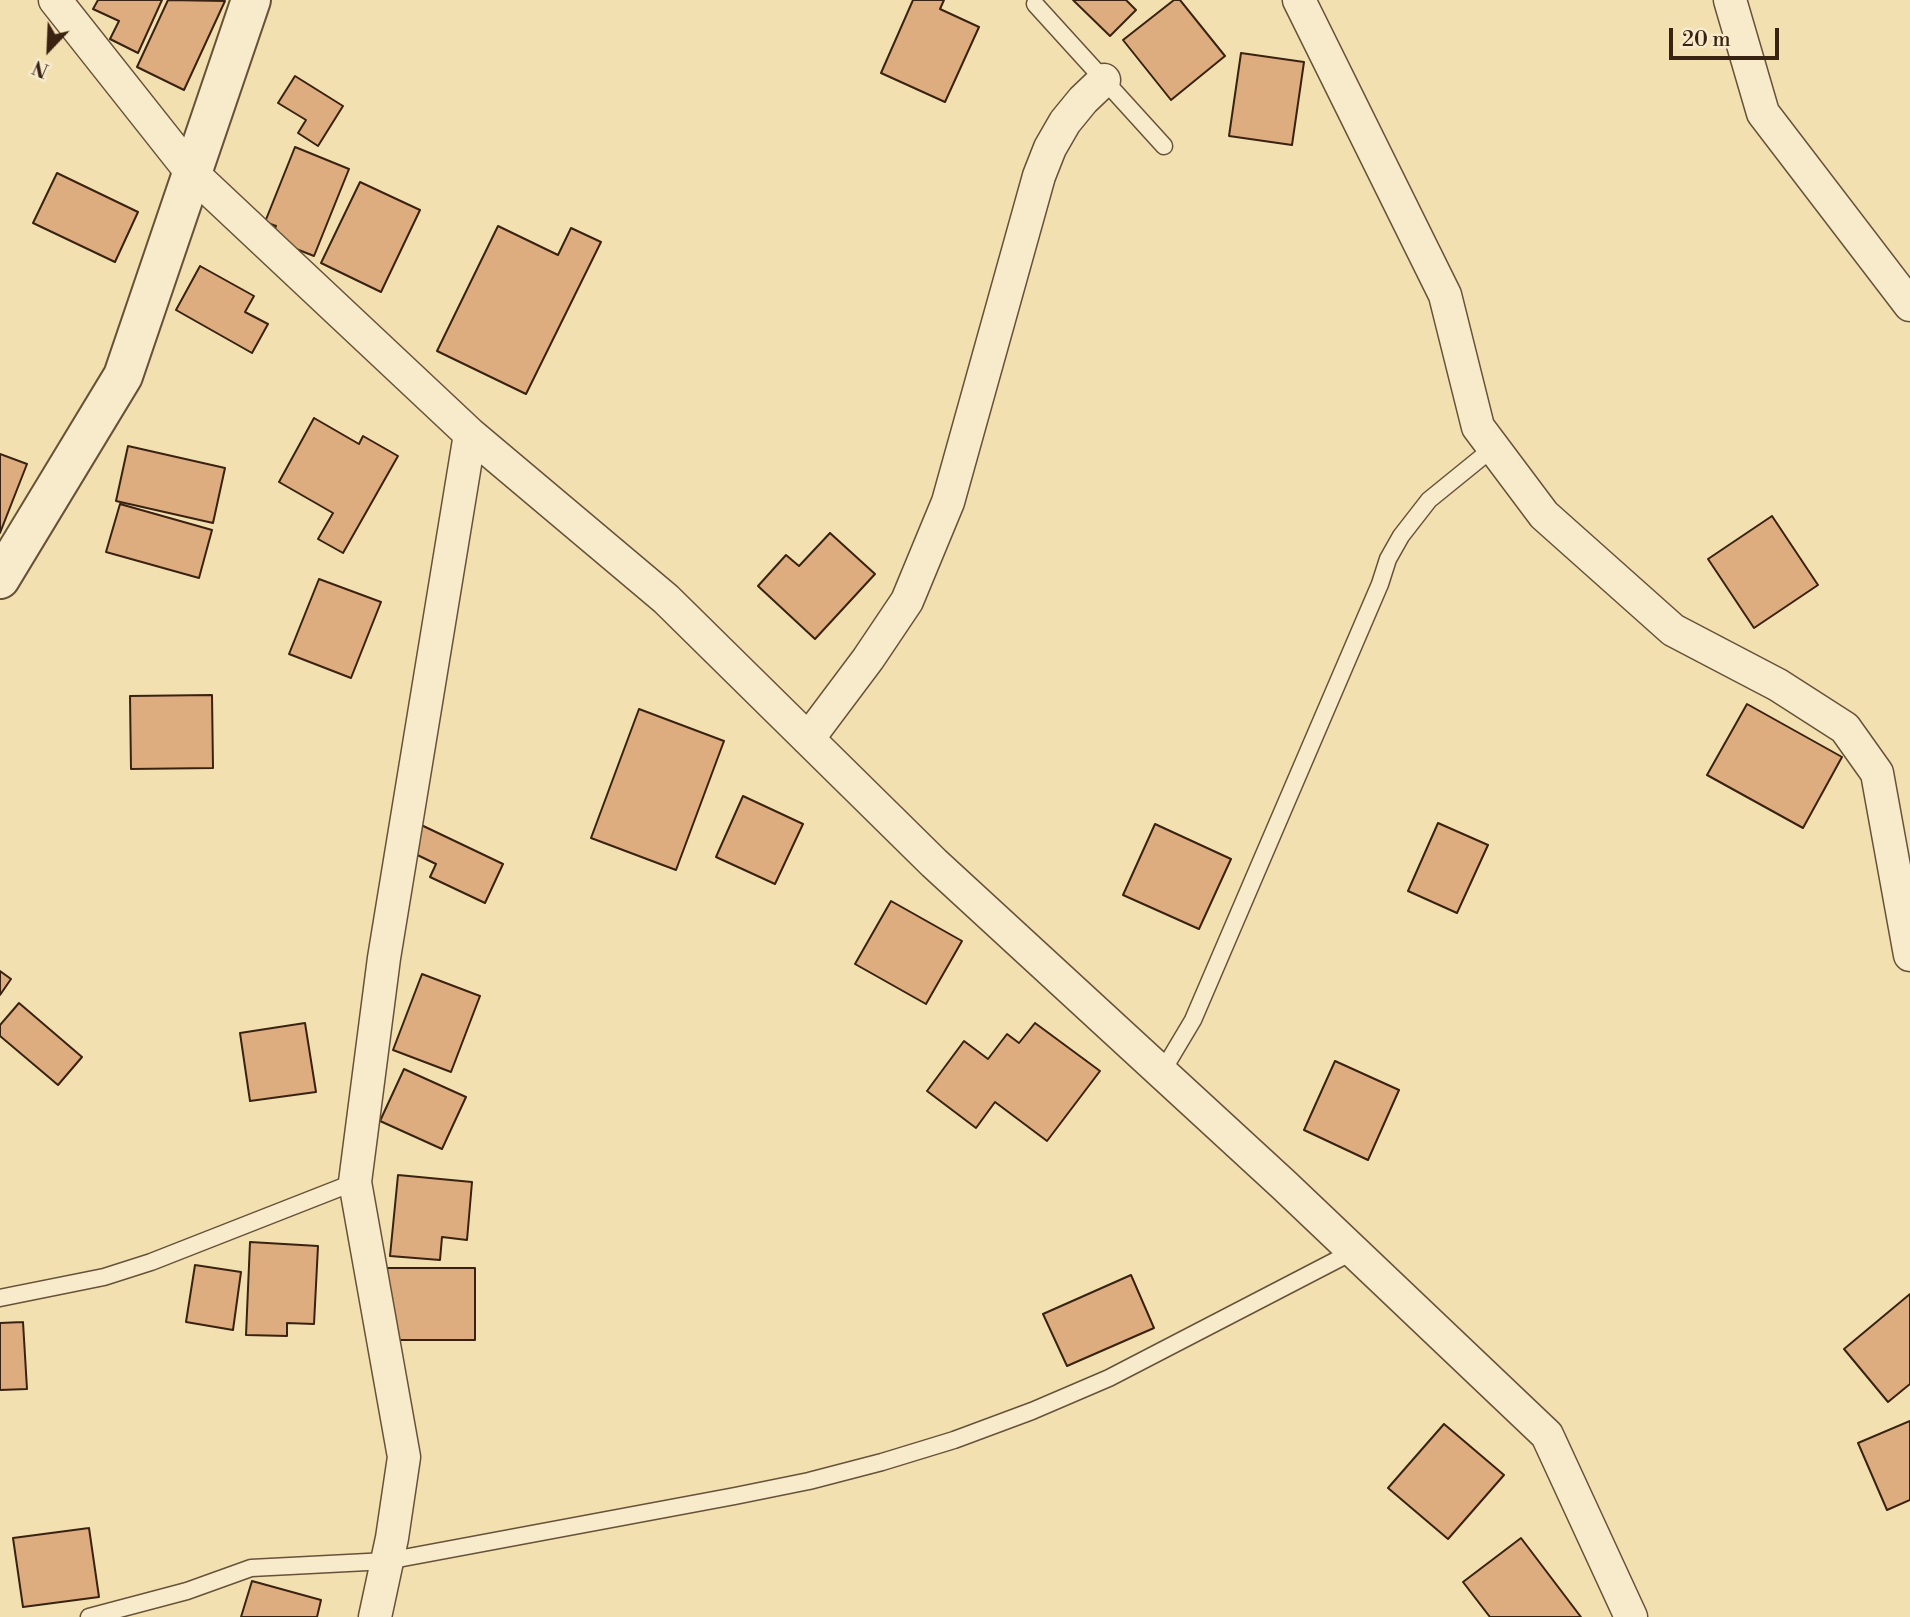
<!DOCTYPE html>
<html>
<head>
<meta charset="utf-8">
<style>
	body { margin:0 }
	#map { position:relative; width:1910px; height:1617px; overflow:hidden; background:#f2e0b1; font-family:"Libre Bodoni",serif }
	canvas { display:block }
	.north { position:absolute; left:14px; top:14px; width:70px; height:70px; -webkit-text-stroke:5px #f7ebcc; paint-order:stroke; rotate:203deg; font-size:19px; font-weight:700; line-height:28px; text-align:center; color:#392211 }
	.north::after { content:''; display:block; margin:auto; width:24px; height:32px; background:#392211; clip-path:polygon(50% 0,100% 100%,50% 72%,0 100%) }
	.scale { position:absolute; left:1669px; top:28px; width:110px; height:32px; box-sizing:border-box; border:4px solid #392211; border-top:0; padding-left:9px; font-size:21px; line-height:24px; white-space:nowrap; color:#392211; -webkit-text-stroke:5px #f7ebcc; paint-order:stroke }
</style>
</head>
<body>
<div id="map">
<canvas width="1910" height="1617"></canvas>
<div class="north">N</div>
<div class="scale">20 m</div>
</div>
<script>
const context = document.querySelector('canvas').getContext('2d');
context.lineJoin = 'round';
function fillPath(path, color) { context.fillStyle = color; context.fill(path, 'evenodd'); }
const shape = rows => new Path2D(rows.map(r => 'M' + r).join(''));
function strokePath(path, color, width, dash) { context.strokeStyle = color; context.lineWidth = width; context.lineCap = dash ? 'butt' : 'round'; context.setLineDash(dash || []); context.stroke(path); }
const building = shape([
	[98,0,162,0,138,53,110,39,119,21,93,9,98,0],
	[168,0,225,1,184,90,137,67,168,0],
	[913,0,944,0,940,9,979,27,945,102,881,73,913,0],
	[1073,0,1126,0,1136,10,1110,36,1073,0],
	[1174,0,1180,0,1225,56,1171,100,1123,40,1174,0],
	[1241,53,1304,62,1292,145,1229,136,1241,53],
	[295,76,343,106,318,146,298,133,306,120,278,103,295,76],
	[295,147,349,169,314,256,271,239,276,226,265,222,295,147],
	[57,173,138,212,115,262,33,223,57,173],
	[360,182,420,210,381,292,321,263,360,182],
	[498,226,558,255,571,228,601,242,526,394,437,351,498,226],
	[200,266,254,296,245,312,268,324,252,353,176,310,200,266],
	[314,418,359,444,363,436,398,456,343,553,318,539,333,513,279,482,314,418],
	[128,446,225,468,213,523,116,501,128,446],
	[0,454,27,464,0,533,0,454],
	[120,504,212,530,199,578,106,552,120,504],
	[1772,516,1818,585,1754,628,1708,559,1772,516],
	[830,533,875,574,815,639,758,586,786,555,799,566,830,533],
	[319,579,381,602,351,678,289,654,319,579],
	[212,695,213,768,131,769,130,696,212,695],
	[1747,704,1842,757,1803,828,1707,775,1747,704],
	[639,709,724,741,676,870,591,838,639,709],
	[743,796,803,824,775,884,716,857,743,796],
	[417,823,503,864,485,903,430,877,436,864,405,849,417,823],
	[1438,823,1488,845,1457,913,1408,891,1438,823],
	[1155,824,1231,859,1199,929,1123,895,1155,824],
	[891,901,962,941,926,1004,855,964,891,901],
	[0,971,11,979,0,995,0,971],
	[422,974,480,996,451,1072,393,1050,422,974],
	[19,1003,82,1057,58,1085,0,1036,0,1025,19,1003],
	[305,1023,316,1092,250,1101,240,1033,305,1023],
	[1035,1023,1100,1071,1047,1141,995,1102,976,1128,927,1091,964,1041,988,1059,1007,1034,1019,1043,1035,1023],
	[1335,1061,1399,1090,1368,1160,1304,1130,1335,1061],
	[404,1069,466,1097,442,1149,380,1121,404,1069],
	[398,1175,472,1182,467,1240,442,1237,440,1260,390,1256,398,1175],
	[250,1242,318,1246,314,1324,287,1323,287,1336,246,1335,250,1242],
	[195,1265,241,1272,233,1330,186,1322,195,1265],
	[386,1268,475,1268,475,1340,387,1340,386,1268],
	[1131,1275,1154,1328,1067,1366,1043,1314,1131,1275],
	[1910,1294,1910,1384,1888,1402,1844,1349,1910,1294],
	[23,1322,27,1389,0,1390,0,1323,23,1322],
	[1910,1421,1910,1500,1887,1510,1858,1443,1910,1421],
	[1444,1424,1504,1475,1448,1539,1388,1488,1444,1424],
	[89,1528,99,1597,23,1607,13,1538,89,1528],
	[1521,1538,1581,1617,1490,1617,1463,1582,1521,1538],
	[252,1581,321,1600,317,1617,241,1617,252,1581]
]);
fillPath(building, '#ddac7f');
strokePath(building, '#392211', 2);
const service = shape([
	[1035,4,1164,146],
	[1162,1072,1193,1020,1380,584,1388,559,1401,536,1429,500,1493,448],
	[0,1298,104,1277,151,1262,355,1182],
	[89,1617,187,1591,251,1568,387,1561,735,1496,809,1481,882,1462,954,1440,1032,1411,1109,1378,1354,1251]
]);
const minor = shape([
	[55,0,192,173,470,434,666,599,934,863,1284,1185,1547,1435,1631,1617],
	[1299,0,1445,295,1478,427,1544,515,1673,630,1778,685,1845,728,1877,773,1910,955],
	[1730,0,1763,113,1910,305],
	[808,739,868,659,907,601,948,502,1039,176,1050,148,1065,122,1083,100,1104,80],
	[375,1617,392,1538,404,1457,355,1182,384,958,470,434]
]);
const tertiary = shape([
	[0,579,123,376,251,0]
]);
strokePath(service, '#675239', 19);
strokePath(minor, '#675239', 35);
strokePath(tertiary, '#675239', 42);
strokePath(service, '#f7ebcc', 16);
strokePath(minor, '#f7ebcc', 32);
strokePath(tertiary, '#f7ebcc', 38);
</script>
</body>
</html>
